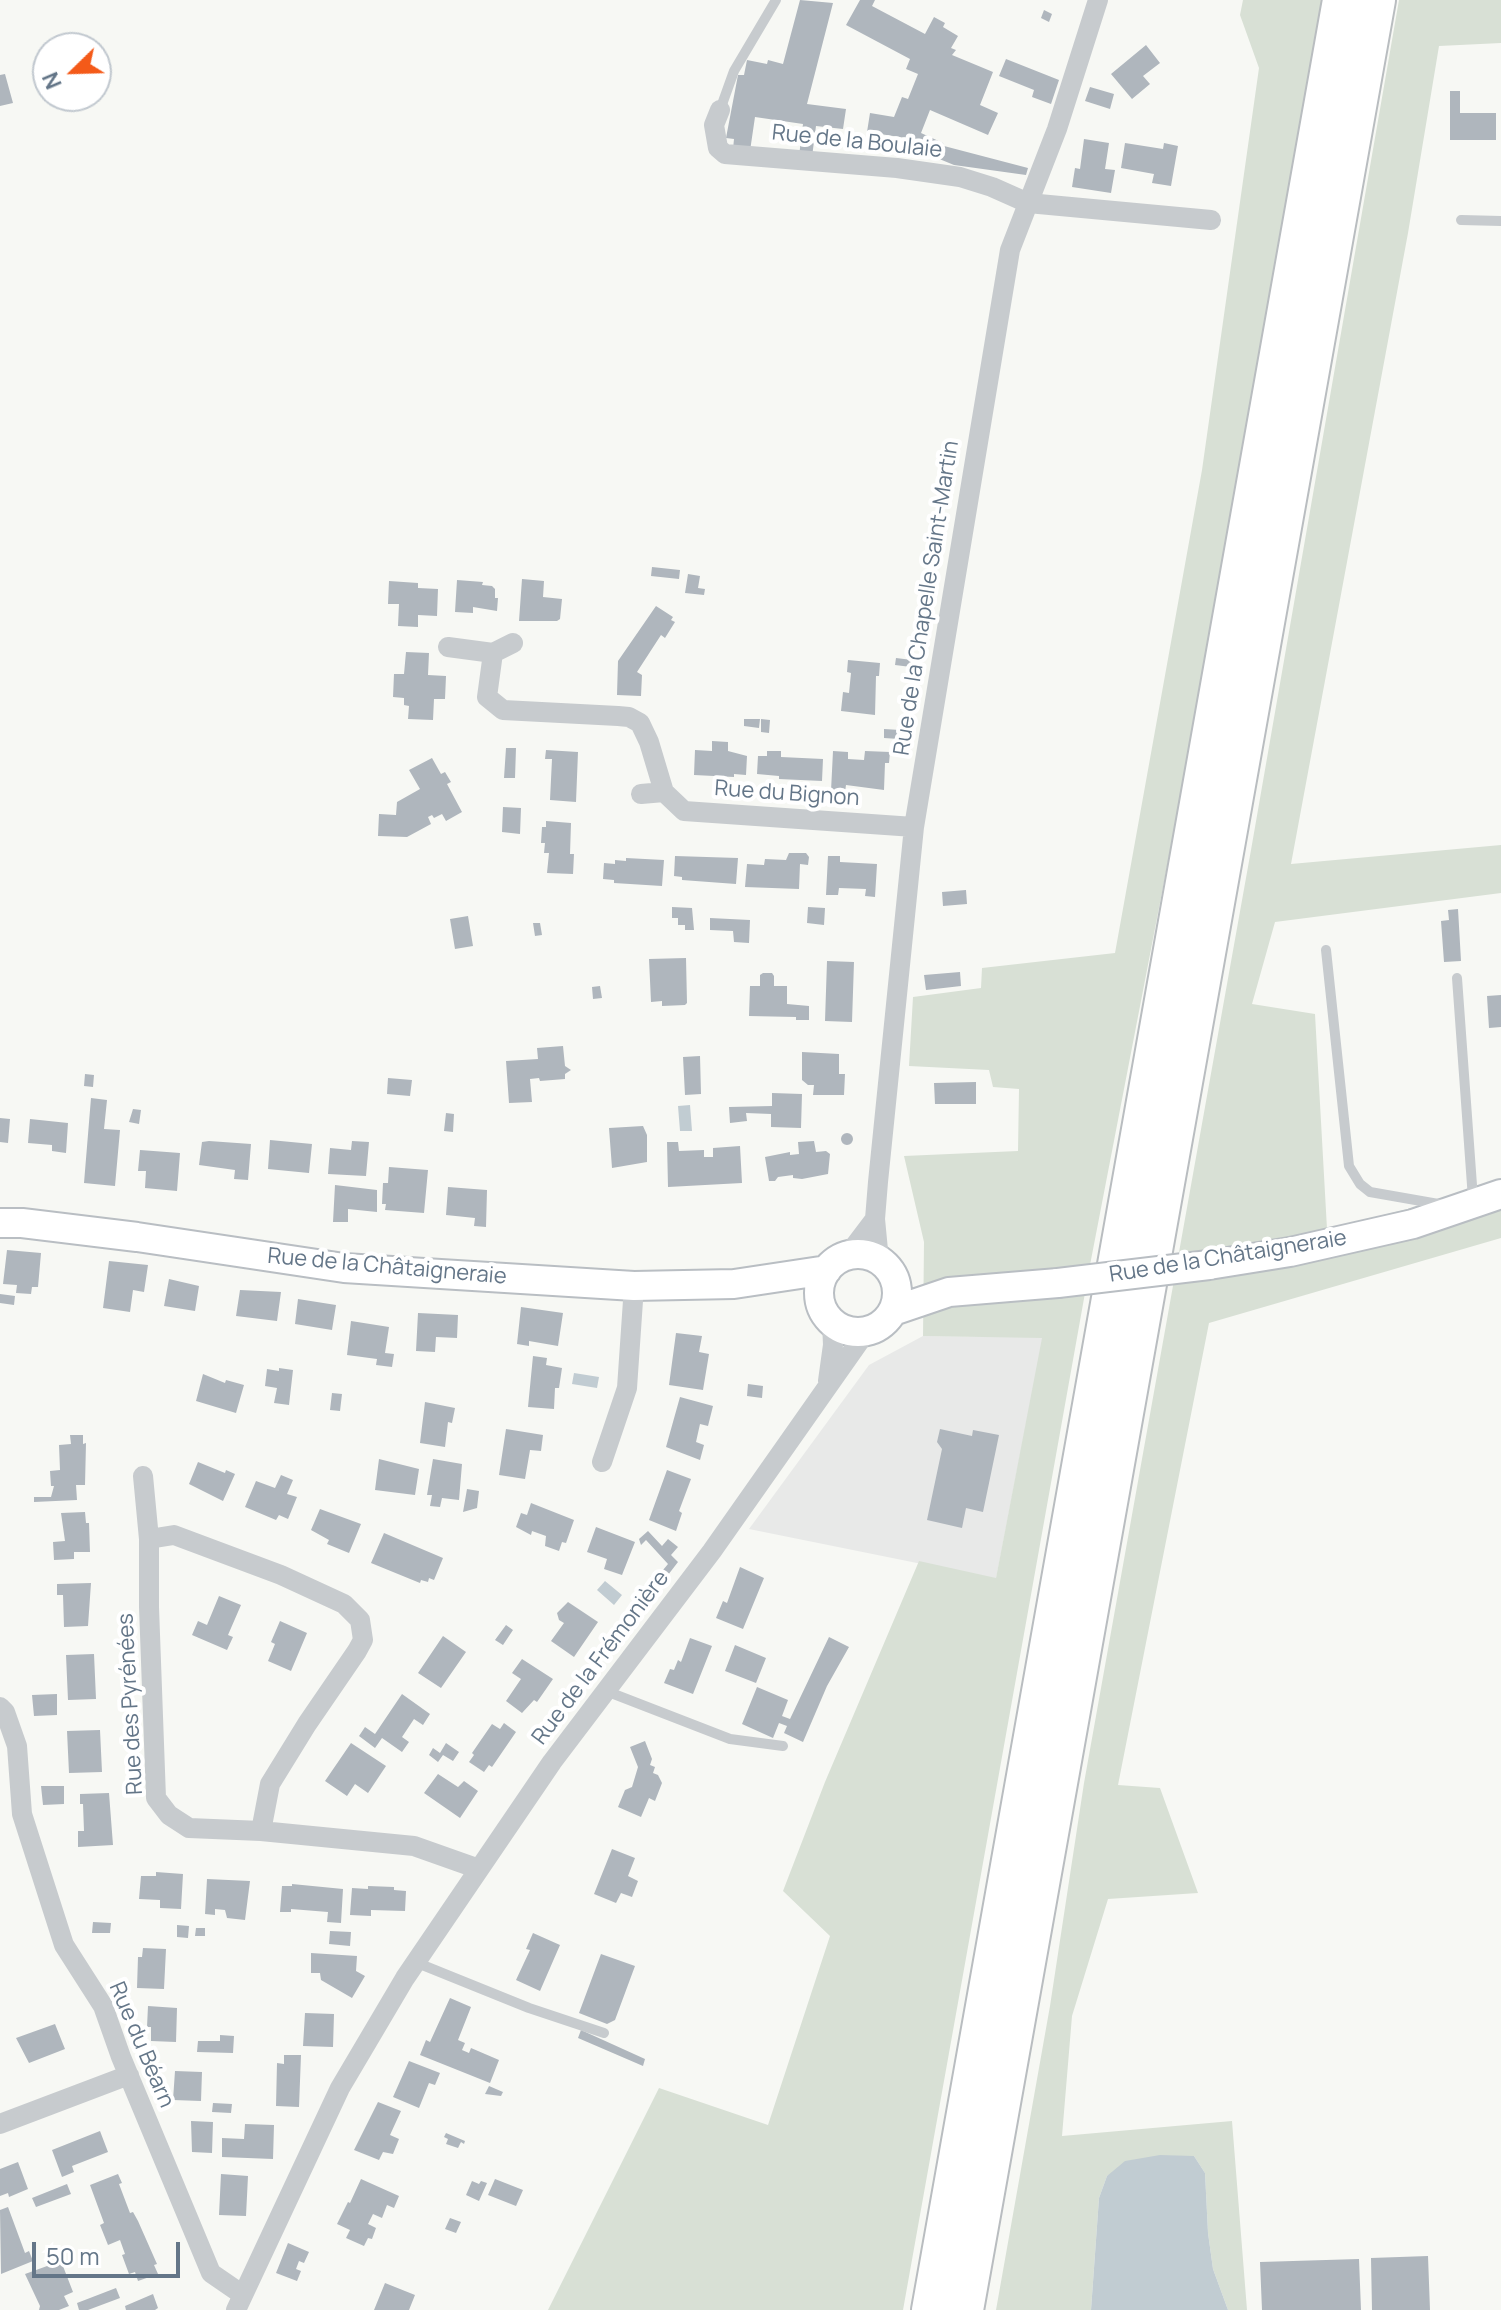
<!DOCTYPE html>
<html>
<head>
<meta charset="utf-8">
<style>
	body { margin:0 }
	#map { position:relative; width:1501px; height:2310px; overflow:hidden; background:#f7f8f4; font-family:Manrope,sans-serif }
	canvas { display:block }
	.north { position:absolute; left:32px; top:32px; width:80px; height:80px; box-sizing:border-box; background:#fff; border:2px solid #c1c8cf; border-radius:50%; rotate:247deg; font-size:22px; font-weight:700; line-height:32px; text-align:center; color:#647688 }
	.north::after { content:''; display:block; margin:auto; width:28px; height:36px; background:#f45a19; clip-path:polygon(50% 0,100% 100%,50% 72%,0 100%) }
	.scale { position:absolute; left:32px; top:2242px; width:148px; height:36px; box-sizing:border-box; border:4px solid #647688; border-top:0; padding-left:10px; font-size:24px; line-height:28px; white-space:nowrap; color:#647688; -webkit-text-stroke:6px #fff; paint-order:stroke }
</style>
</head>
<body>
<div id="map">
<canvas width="1501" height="2310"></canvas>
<div class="north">N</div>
<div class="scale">50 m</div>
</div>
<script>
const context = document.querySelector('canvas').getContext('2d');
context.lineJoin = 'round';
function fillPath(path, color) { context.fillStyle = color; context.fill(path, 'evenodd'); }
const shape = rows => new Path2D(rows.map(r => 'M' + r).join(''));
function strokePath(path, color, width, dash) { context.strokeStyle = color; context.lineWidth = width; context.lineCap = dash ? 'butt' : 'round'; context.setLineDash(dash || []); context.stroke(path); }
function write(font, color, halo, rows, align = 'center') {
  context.font = font + ' Manrope,sans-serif'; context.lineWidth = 8; context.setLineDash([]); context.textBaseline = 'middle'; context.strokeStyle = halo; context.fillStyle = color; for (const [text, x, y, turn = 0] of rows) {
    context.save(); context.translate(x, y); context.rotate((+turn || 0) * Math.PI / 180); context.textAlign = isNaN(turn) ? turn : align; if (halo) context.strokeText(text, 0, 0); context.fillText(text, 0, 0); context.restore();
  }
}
fillPath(shape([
	[923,1336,1043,1337,996,1579,749,1529,869,1365]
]), '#e8e9e8');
fillPath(shape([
	[1243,0,1323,0,1169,856,1090,1265,903,2310,548,2310,659,2088,768,2125,830,1936,783,1891,825,1782,919,1561,996,1578,1042,1338,923,1336,924,1242,904,1156,1018,1151,1019,1089,993,1087,989,1070,909,1066,913,997,981,988,982,968,1115,953,1202,470,1259,68,1240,15],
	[1399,0,1501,0,1501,43,1439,46,1408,233,1291,864,1501,845,1501,893,1275,922,1252,1004,1315,1014,1327,1229,1456,1197,1501,1182,1501,1238,1209,1323,1118,1785,1160,1788,1198,1893,1108,1899,1072,2016,1062,2136,1232,2121,1247,2310,1228,2310,1213,2269,1208,2233,1205,2173,1194,2156,1107,2176,1099,2198,1091,2310,996,2310,1050,2006,1084,1783,1251,850]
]), '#d8e0d5');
fillPath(shape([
	[690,1105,692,1131,680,1131,678,1106],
	[574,1373,599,1377,597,1388,572,1384],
	[605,1581,622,1595,614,1605,597,1590],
	[1160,2155,1194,2156,1205,2173,1208,2233,1213,2269,1228,2310,1091,2310,1099,2198,1107,2176,1125,2161]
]), '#c1ccd2');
fillPath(shape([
	[800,0,833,3,807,104,846,109,843,129,816,126,812,157,799,156,803,124,755,117,750,151,733,149,734,139,726,138,738,75,744,75,747,60,767,64,768,60,783,64],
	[860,0,875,0,872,6,925,34,934,17,945,23,943,27,958,36,951,48,956,50,952,55,993,72,980,105,998,113,988,135,930,110,921,133,943,143,944,146,1028,168,1026,175,954,165,915,149,919,140,867,132,870,113,894,117,902,97,908,99,918,74,906,69,910,59,846,25],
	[1044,10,1052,14,1049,22,1041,18],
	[1146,45,1160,63,1143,76,1150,84,1132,99,1111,74],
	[1006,59,1059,80,1051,104,1032,97,1034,90,999,76],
	[5,74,13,103,0,106,0,75],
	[1090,87,1114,94,1110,109,1085,101],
	[1450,91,1460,91,1460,113,1496,113,1496,140,1450,140],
	[1084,139,1109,143,1105,169,1115,170,1111,193,1072,187,1075,168,1080,169],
	[1125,143,1163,149,1164,143,1178,146,1171,186,1152,183,1154,174,1121,168],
	[652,567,680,570,679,579,651,576],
	[688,574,700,576,698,588,705,589,704,595,685,593],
	[522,579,544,581,543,597,562,599,560,619,557,621,519,621],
	[457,580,483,582,482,585,492,586,495,589,495,598,498,598,497,611,473,607,473,613,455,612],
	[389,581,418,583,418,588,438,589,437,616,418,615,418,627,398,626,399,604,388,604],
	[656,606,673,617,671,620,675,622,665,638,661,635,637,672,642,675,641,696,617,695,618,661],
	[406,652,429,653,428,675,446,676,445,699,434,699,433,720,408,719,409,706,404,705,404,698,393,697,394,674,404,674],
	[896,658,920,661,919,668,895,665],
	[848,660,880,663,879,676,876,676,875,715,841,711,843,692,849,693,851,673,847,672],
	[744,719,760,719,759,728,744,726],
	[761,719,770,720,769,733,761,732],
	[884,729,900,730,899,739,884,738],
	[712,741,728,742,728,751,747,756,746,775,734,774,734,777,694,775,695,750,712,751],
	[506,748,516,748,515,778,504,778],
	[546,750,578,752,576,802,550,800,552,759,545,759],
	[767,751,781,751,781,757,823,759,822,781,779,779,779,776,757,774,758,756,767,756],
	[833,751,848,752,848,759,864,760,865,751,890,752,889,763,885,763,884,790,846,785,845,792,831,791],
	[432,758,441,774,445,772,451,782,447,784,462,812,446,821,442,814,434,818,432,815,428,817,431,824,407,837,378,836,379,814,396,815,397,802,420,789,409,770],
	[503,807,521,808,520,834,502,832],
	[546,821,571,823,570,854,574,854,573,874,547,873,549,853,544,853,545,843,541,843,542,827,546,827],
	[789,853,806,853,809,857,808,865,800,864,799,889,745,887,747,864,764,865,765,859,786,860],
	[675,856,738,858,736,884,682,880,682,877,674,876],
	[828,856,840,856,840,862,877,864,875,897,865,896,866,889,839,888,838,895,826,895],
	[626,858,664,860,662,886,614,883,614,880,603,879,604,863,615,864,615,860,626,861],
	[966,890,967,904,943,906,942,892],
	[672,907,692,908,694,930,685,930,685,925,678,925,678,918,672,918],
	[808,907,825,908,824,925,807,923],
	[1458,909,1461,961,1444,962,1441,921,1449,920,1448,910],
	[468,916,473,946,455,949,450,919],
	[710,918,750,920,749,943,734,942,733,931,710,930],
	[533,923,540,923,542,935,535,936],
	[686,958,687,1003,685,1005,662,1006,662,1001,651,1002,649,959],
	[827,961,854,962,852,1022,825,1021],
	[960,972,961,986,926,990,924,975],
	[763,973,772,973,774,976,774,986,787,986,787,1004,809,1006,809,1020,796,1020,796,1017,749,1016,750,986,760,986,760,975],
	[600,986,602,998,593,999,592,987],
	[1501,995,1501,1027,1489,1028,1487,996],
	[563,1046,565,1066,571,1070,565,1074,565,1079,540,1081,539,1078,530,1079,532,1102,509,1103,506,1061,538,1059,537,1048],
	[802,1052,839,1054,839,1074,845,1074,844,1095,813,1095,814,1085,808,1085,802,1080],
	[700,1056,701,1094,685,1095,683,1057],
	[85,1074,94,1075,93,1087,84,1086],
	[388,1078,412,1080,410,1096,387,1094],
	[976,1082,976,1104,935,1104,934,1083],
	[772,1093,802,1094,801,1128,771,1127,771,1114,746,1113,747,1121,730,1123,729,1107,772,1106],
	[91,1098,107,1100,104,1129,120,1130,115,1186,84,1183],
	[133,1109,141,1110,139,1124,129,1122],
	[446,1113,454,1114,453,1132,444,1131],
	[0,1118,10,1119,8,1143,0,1142],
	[30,1119,68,1123,66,1153,52,1151,52,1145,28,1143],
	[643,1126,647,1135,647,1162,612,1168,609,1128],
	'841 1139a6 6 0 1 1 12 0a6 6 0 1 1-12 0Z',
	[270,1140,312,1144,309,1173,268,1169],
	[209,1141,251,1144,248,1180,234,1179,235,1170,199,1165,202,1142],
	[352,1141,369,1142,366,1176,328,1174,330,1148,351,1150],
	[814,1141,816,1152,826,1151,830,1154,828,1174,802,1179,793,1178,793,1175,778,1177,775,1181,769,1181,765,1157,790,1152,790,1155,799,1154,798,1142],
	[667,1142,678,1142,679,1151,704,1150,704,1157,713,1157,713,1148,740,1146,742,1183,668,1187],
	[140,1150,180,1153,177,1191,145,1188,146,1171,138,1171],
	[389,1167,428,1170,424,1213,385,1210,386,1204,382,1204,383,1183,388,1183],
	[335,1185,377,1190,377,1212,348,1209,348,1222,333,1222],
	[448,1187,487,1190,486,1227,474,1226,475,1218,446,1215],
	[7,1250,41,1253,38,1287,32,1287,31,1294,16,1293,17,1285,3,1284],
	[109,1261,148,1265,144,1292,133,1290,130,1312,103,1308],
	[169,1279,199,1286,195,1311,164,1306],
	[240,1290,281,1292,277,1321,236,1316],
	[0,1294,15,1296,14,1305,0,1303],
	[298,1299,336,1305,332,1330,295,1324],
	[521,1307,563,1313,558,1346,529,1341,529,1346,517,1344],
	[418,1313,458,1315,457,1338,436,1337,435,1352,416,1351],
	[351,1321,389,1327,385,1353,394,1354,392,1367,376,1365,377,1359,347,1355],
	[676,1333,702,1336,699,1352,709,1354,703,1390,669,1385],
	[533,1356,547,1358,546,1365,562,1368,559,1388,555,1388,554,1409,528,1407],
	[279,1368,293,1370,289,1405,274,1403,277,1388,265,1386,267,1369,279,1371],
	[203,1374,225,1383,226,1380,244,1385,236,1413,196,1401],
	[748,1384,763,1386,762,1398,747,1396],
	[332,1393,342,1394,340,1411,330,1410],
	[680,1397,713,1406,708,1426,700,1424,696,1442,704,1445,700,1460,666,1447],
	[425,1402,455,1408,452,1423,448,1422,445,1447,420,1443],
	[506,1429,543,1435,541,1451,530,1450,525,1479,499,1475],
	[940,1429,972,1436,973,1430,999,1435,983,1512,966,1508,962,1528,927,1520,942,1449,937,1442],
	[70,1435,83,1435,83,1444,86,1443,85,1485,76,1485,77,1500,34,1502,34,1497,51,1497,54,1486,51,1486,50,1471,60,1470,59,1445,71,1444],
	[379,1459,419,1469,415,1495,375,1490],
	[433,1459,462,1464,459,1500,442,1498,440,1507,430,1506,432,1495,427,1495],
	[198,1462,225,1473,226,1470,235,1474,223,1501,189,1484],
	[667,1470,691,1479,679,1511,682,1513,676,1531,649,1520],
	[281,1475,293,1480,287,1494,297,1497,288,1519,279,1515,276,1520,245,1507,256,1481,275,1488],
	[467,1489,479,1491,477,1508,463,1512],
	[531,1503,574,1520,566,1543,562,1542,559,1551,545,1546,546,1536,532,1531,531,1535,516,1527,521,1513,527,1515],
	[320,1509,361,1524,349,1553,327,1544,329,1540,311,1530],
	[85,1512,86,1523,89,1523,90,1552,74,1552,74,1559,54,1560,53,1542,65,1541,61,1513],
	[596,1527,635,1542,622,1575,604,1569,607,1559,587,1552],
	[648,1531,662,1546,668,1539,678,1547,671,1555,678,1562,668,1575,663,1570,668,1564,646,1540,641,1545,639,1539],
	[384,1533,443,1558,434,1580,429,1578,428,1582,421,1580,420,1583,371,1563],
	[740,1567,764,1578,743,1629,716,1618,723,1601,727,1603],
	[91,1583,88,1626,64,1627,63,1595,57,1595,57,1584],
	[219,1596,241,1605,228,1635,233,1637,227,1650,192,1635,198,1621,207,1625],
	[640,1599,647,1602,630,1624,625,1620],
	[568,1602,598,1622,574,1657,551,1641,564,1623,559,1620,557,1613],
	[280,1621,307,1633,291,1671,268,1661,275,1644,271,1642],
	[506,1625,513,1630,503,1645,495,1640],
	[443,1636,466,1652,441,1688,418,1673],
	[829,1637,849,1647,827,1686,803,1742,784,1733,787,1726,779,1723,773,1738,742,1724,757,1687,788,1700,782,1716,790,1719],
	[690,1638,712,1646,693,1694,664,1683,670,1669,674,1670,678,1660,681,1662],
	[735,1645,766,1658,756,1683,725,1671],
	[94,1654,96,1699,68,1700,66,1655],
	[522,1659,553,1679,537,1702,534,1700,522,1713,506,1701,521,1679,512,1673],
	[57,1694,57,1715,34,1716,32,1695],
	[402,1694,430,1714,423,1725,414,1719,402,1737,409,1742,402,1752,382,1738,375,1748,359,1736,365,1727,375,1734],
	[504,1723,516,1732,492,1767,489,1765,484,1772,469,1762,474,1755,472,1753,492,1724,500,1729],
	[100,1730,102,1772,69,1773,67,1731],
	[645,1741,652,1759,650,1765,655,1767,653,1773,658,1775,662,1783,655,1801,649,1798,641,1817,618,1807,625,1790,632,1787,638,1767,630,1747],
	[351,1743,386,1766,368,1793,355,1784,347,1796,325,1781],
	[446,1743,459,1752,453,1761,443,1755,438,1762,429,1755,433,1748,440,1753],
	[438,1774,458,1787,464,1781,478,1791,460,1818,424,1793],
	[41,1786,64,1786,64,1804,43,1805],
	[109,1793,113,1845,78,1847,78,1831,84,1831,83,1804,80,1804,80,1794],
	[612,1849,635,1858,628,1876,638,1881,632,1897,621,1893,616,1903,594,1894],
	[156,1872,183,1874,181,1909,160,1908,160,1900,139,1899,141,1876,156,1876],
	[207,1879,250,1881,245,1920,227,1918,225,1910,215,1909,215,1915,205,1914],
	[292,1884,343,1889,341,1923,327,1922,328,1912,291,1909,291,1912,280,1912,282,1886,292,1886],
	[368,1886,394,1887,394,1890,406,1891,405,1911,371,1910,371,1916,350,1915,352,1888,368,1889],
	[93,1922,111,1923,110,1933,92,1933],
	[177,1925,189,1926,188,1938,177,1937],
	[196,1928,205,1928,205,1936,195,1936],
	[330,1931,351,1932,350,1946,329,1944],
	[533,1933,560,1945,540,1991,516,1980,530,1950,526,1949],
	[143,1948,166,1949,164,1989,137,1988,138,1957,142,1957],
	[311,1953,357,1956,356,1971,365,1976,352,1998,321,1980,320,1973,311,1973],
	[601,1954,635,1966,615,2020,607,2024,579,2013],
	[450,1998,471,2007,458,2040,465,2043,462,2050,469,2053,471,2048,499,2060,490,2083,420,2055,426,2040,430,2042],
	[148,2006,177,2008,176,2042,151,2041,151,2027,147,2027],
	[305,2013,334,2014,333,2047,303,2046],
	[55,2024,65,2049,29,2063,16,2038],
	[581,2030,645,2059,643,2066,578,2038],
	[220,2035,234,2036,233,2053,197,2052,198,2041,220,2041],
	[284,2055,301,2055,299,2107,276,2106,277,2063,284,2064],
	[409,2061,440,2073,435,2085,429,2083,419,2108,393,2097],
	[175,2071,202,2072,201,2101,173,2100],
	[489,2086,503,2092,501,2096,485,2094],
	[378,2102,401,2111,390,2135,399,2139,393,2154,383,2152,379,2160,354,2150],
	[213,2103,232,2104,231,2113,212,2112],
	[191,2121,213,2122,212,2153,192,2152],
	[245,2124,274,2125,273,2159,222,2157,222,2138,244,2139],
	[100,2131,108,2152,72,2166,74,2172,62,2177,52,2150],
	[446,2133,465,2141,464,2144,461,2142,458,2148,446,2144,448,2139,444,2137],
	[18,2162,28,2189,9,2197,8,2193,0,2196,0,2169],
	[118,2174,122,2183,119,2184,130,2213,133,2212,138,2221,157,2264,154,2265,158,2274,138,2281,135,2272,129,2274,122,2255,125,2254,120,2240,108,2245,100,2225,104,2223,90,2185],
	[221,2174,248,2176,246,2216,219,2215],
	[361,2179,399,2196,394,2208,387,2205,382,2218,373,2214,368,2224,376,2228,372,2239,368,2238,364,2246,346,2238,350,2230,337,2224,348,2202,350,2203],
	[495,2179,523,2190,516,2206,488,2195],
	[472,2181,479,2184,481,2181,487,2183,479,2201,466,2195],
	[67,2184,71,2194,36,2207,32,2198],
	[8,2207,25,2253,29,2251,33,2261,1,2274,0,2210],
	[450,2218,461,2222,456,2233,445,2229],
	[288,2243,309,2252,304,2263,299,2261,296,2269,301,2271,297,2281,276,2273],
	[1428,2256,1430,2310,1372,2310,1371,2258],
	[1359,2259,1361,2310,1262,2310,1260,2262],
	[61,2261,73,2292,64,2296,69,2306,59,2310,39,2310,40,2306,25,2274],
	[385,2283,415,2295,409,2310,374,2310],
	[116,2288,120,2298,88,2310,79,2310,77,2303],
	[153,2294,158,2308,155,2310,126,2310,125,2306]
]), '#afb6bd');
const secondary = shape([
	[0,1223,22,1223,137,1237,344,1268,634,1286,734,1284,827,1270],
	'819 1293a39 39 0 1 1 78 0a39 39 0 1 1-78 0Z',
	[1209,1265,1290,1252,1413,1224,1501,1194],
	[893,1311,949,1292,1058,1283]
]);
const highway = shape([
	[930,2310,1341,0],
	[965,2310,1377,0]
]);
strokePath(secondary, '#b9bec3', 32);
strokePath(highway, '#b9bdc0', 40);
strokePath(shape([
	[720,110,734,71,776,0],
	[1461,220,1501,221],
	[1326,950,1349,1166,1360,1184,1370,1192,1444,1205],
	[1457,978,1473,1199],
	[606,1691,730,1739,783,1746],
	[415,1962,529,2008,604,2033]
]), '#c7cbce', 10);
strokePath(shape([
	[720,110,714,125,718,148,725,154,897,168,960,177,992,187,1028,203,1211,220],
	[448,647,493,653,487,697,503,710,618,716,629,717,640,723,649,742,664,792,684,811,914,827],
	[493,653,513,643],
	[641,794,664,792],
	[847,1256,875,1219],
	[879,1261,875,1219,878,1182,914,827,1010,250,1057,129,1098,0],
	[828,1381,833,1345,832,1322],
	[602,1462,627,1388,634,1286],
	[143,1476,149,1539],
	[0,1707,5,1712,17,1746,22,1814,64,1945,103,2006,121,2057,211,2273,243,2295],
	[261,1831,270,1784,307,1724,357,1651,363,1640,360,1620,344,1604,281,1575,174,1535,149,1539,149,1607,156,1798,169,1815,189,1828,261,1831,414,1846,479,1869],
	[0,2124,129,2075],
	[236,2310,340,2088,405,1978,552,1762,712,1551,866,1332]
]), '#c7cbce', 20);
strokePath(secondary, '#fff', 28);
strokePath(highway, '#fff', 36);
const secondaryBridge = shape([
	[1058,1283,1209,1265]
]);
strokePath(secondaryBridge, '#b9bec3', 32, []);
strokePath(secondaryBridge, '#fff', 28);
write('22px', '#647688', '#fff', [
	["Rue de la Boulaie",857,142,6],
	["Rue de la Chapelle Saint-Martin",927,598,-81],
	["Rue du Bignon",787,794,4],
	["Rue de la Châtaigneraie",1228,1257,-9],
	["Rue de la Châtaigneraie",387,1267,5],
	["Rue de la Frémonière",601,1658,-53],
	["Rue des Pyrénées",131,1704,-93],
	["Rue du Béarn",141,2045,67]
]);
</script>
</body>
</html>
